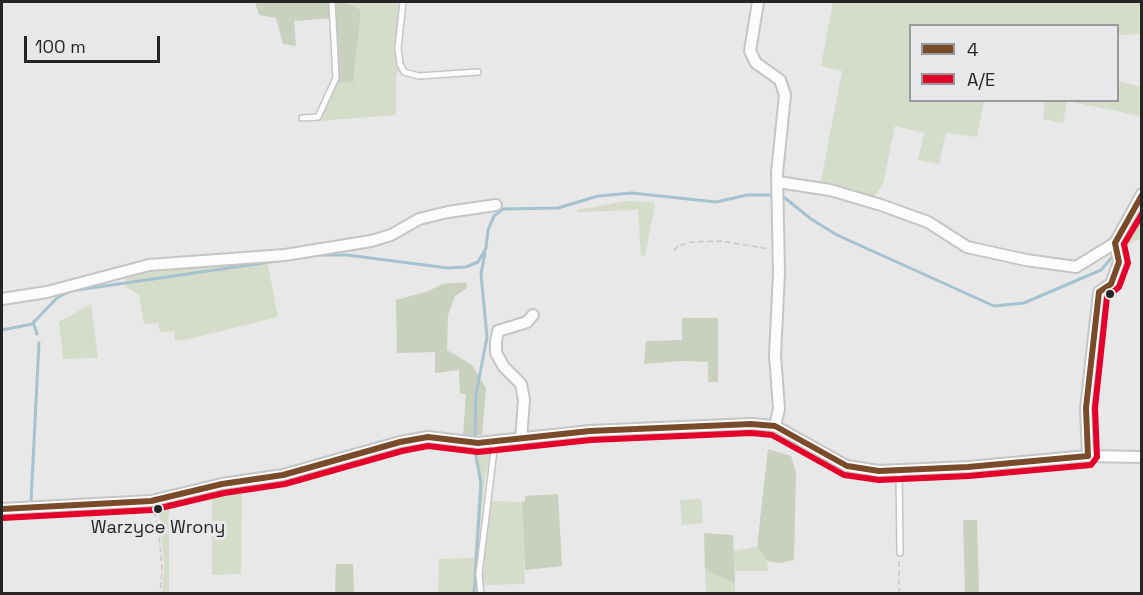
<!DOCTYPE html>
<html>
<head>
<meta charset="utf-8">
<style>
	body { margin:0 }
	#map { position:relative; width:1143px; height:595px; overflow:hidden; background:#e8e8e8; font-family:"Space Grotesk",sans-serif }
	canvas { display:block }
	.frame { position:absolute; inset:0; border:3px solid #252525; pointer-events:none }
	.legend { position:absolute; left:909px; top:24px; width:210px; height:78px; box-sizing:border-box; background:#e7e8e9; border:2px solid #999a9b; margin:0; padding:8px 10px; list-style:none; font-size:18px; color:#252525 }
	.legend li { display:flex; align-items:center; gap:12px; height:30px }
	.legend b { width:30px; border:2px solid #999a9b }
	.scale { position:absolute; left:24px; top:36px; width:136px; height:27px; box-sizing:border-box; border:3px solid #252525; border-top:0; padding-left:8px; font-size:18px; line-height:21px; white-space:nowrap; color:#252525; -webkit-text-stroke:4px #e7e8e9; paint-order:stroke }
</style>
</head>
<body>
<div id="map">
<canvas width="1143" height="595"></canvas>
<div class="frame"></div>
<ul class="legend">
<li><b style="height:8px;background:#7a4b2a"></b>4</li>
<li><b style="height:8px;background:#e4002b"></b>A/E</li>
</ul>
<div class="scale">100 m</div>
</div>
<script>
const context = document.querySelector('canvas').getContext('2d');
context.lineJoin = 'round';
function fillPath(path, color) { context.fillStyle = color; context.fill(path, 'evenodd'); }
const shape = rows => new Path2D(rows.map(r => 'M' + r).join(''));
function strokePath(path, color, width, dash) { context.strokeStyle = color; context.lineWidth = width; context.lineCap = dash ? 'butt' : 'round'; context.setLineDash(dash || []); context.stroke(path); }
function write(font, color, halo, rows, align = 'center') {
  context.font = font + ' "Space Grotesk",sans-serif'; context.lineWidth = 6; context.setLineDash([]); context.textBaseline = 'middle'; context.strokeStyle = halo; context.fillStyle = color; for (const [text, x, y, turn = 0] of rows) {
    context.save(); context.translate(x, y); context.rotate((+turn || 0) * Math.PI / 180); context.textAlign = isNaN(turn) ? turn : align; if (halo) context.strokeText(text, 0, 0); context.fillText(text, 0, 0); context.restore();
  }
}
fillPath(shape([
	[344,2,400,2,395,59,399,70,396,76,396,115,318,121,337,82,353,83,361,10],
	[833,2,1141,2,1141,34,1118,35,1118,26,910,26,910,100,984,101,977,137,946,133,939,164,918,160,924,133,895,126,883,184,874,197,820,186,842,71,821,66],
	[1118,81,1141,87,1141,116,1067,101,1063,123,1043,119,1045,101,1118,100],
	[625,201,653,202,655,205,645,256,641,256,638,210,578,212,577,210],
	[1141,201,1141,239,1135,240,1124,249,1122,241],
	[267,260,278,317,189,339,175,341,174,331,160,332,158,323,144,324,139,295,126,287,126,276,132,272],
	[91,304,98,358,63,359,59,322],
	[474,447,488,447,491,450,485,478,476,569,479,593,438,594,439,559,474,558,479,483],
	[242,485,241,574,212,575,212,490],
	[176,498,169,503,169,593,162,593,164,565,159,510,163,501],
	[701,499,703,523,682,525,680,500],
	[490,501,522,502,525,584,482,585],
	[757,547,767,561,768,571,735,571,733,551],
	[705,570,735,583,735,593,706,593]
]), '#d6dcca');
fillPath(shape([
	[255,2,344,2,361,10,353,83,337,82,335,18,294,21,296,46,283,44,276,18,259,15],
	[466,282,467,288,455,296,448,315,447,350,472,365,486,388,482,435,463,436,466,394,460,394,459,370,435,373,435,352,397,353,396,300,426,292,443,284],
	[682,318,718,318,718,382,708,382,708,362,682,361,644,364,646,341,682,340],
	[768,449,791,456,796,472,794,560,781,563,767,561,757,547],
	[558,494,562,566,525,570,522,502,525,501,525,496],
	[963,520,977,520,979,593,965,593],
	[704,533,733,535,735,583,705,570],
	[336,564,353,564,354,593,335,593]
]), '#c9d0bd');
strokePath(shape([
	[1120,249,1142,218],
	[317,255,347,255,448,268,466,267,478,262,486,248,488,230,494,216,503,209,558,208,598,196,632,193,716,202,747,195,770,195,785,198,811,219,837,235,994,306,1024,303,1101,270,1115,254],
	[33,322,37,334],
	[2,330,32,324,57,298,70,291,284,260],
	[475,435,476,394,487,337,481,274,485,253],
	[31,501,39,343],
	[474,594,481,483,475,451]
]), '#a6c2cf', 3);
const service = shape([
	[403,2,398,48,400,64,404,72,419,76,478,72],
	[302,118,318,117,336,78,332,2],
	[899,471,900,553],
	[481,594,479,574,495,442]
]);
const minor = shape([
	[758,2,750,51,756,63,780,80,785,95,777,173,779,273,775,355,779,409,775,426],
	[778,182,830,190,881,205,928,222,967,247,1026,260,1076,267,1115,243],
	[2,299,47,292,149,265,285,255,371,241,391,235,419,219,448,212,496,205],
	[521,439,524,400,521,384,504,367,496,353,496,341,498,331,527,322,533,315],
	[1088,456,1086,408,1099,292,1111,284,1119,262,1115,243,1142,194],
	[2,509,151,501,222,484,283,475,400,442,428,437,478,443,590,431,751,424,775,426,847,466,879,471,968,467,1088,456,1142,457]
]);
strokePath(service, '#c5c5c5', 8);
strokePath(minor, '#c5c5c5', 14);
strokePath(shape([
	[674,251,678,246,692,242,721,241,769,249],
	[154,511,159,533,162,570,160,594],
	[899,594,899,560]
]), '#c8c8c9', 1.5, [6, 3]);
strokePath(service, '#fcfcfc', 5);
strokePath(minor, '#fcfcfc', 10);
strokePath(shape([
	[1088,456,1086,408,1099,292,1111,284,1119,262,1115,243,1142,195],
	[2,509,151,501,222,484,283,475,400,442,428,437,478,443,590,431,751,424,775,426,847,466,879,471,968,467,1088,456]
]), '#7a4b2a', 6);
strokePath(shape([
	[2,518,152,510,224,493,285,484,402,451,428,446,478,452,591,440,751,433,772,435,844,475,879,480,969,476,1091,465,1097,457,1095,408,1107,297,1119,287,1128,263,1124,244,1142,214]
]), '#e4002b', 6);
for (const [x, y, r, color] of [
	[1110,294,5,"#252525"],
	[158,509,5,"#252525"]
]) { const dot = new Path2D(); dot.arc(x, y, r, 0, 2 * Math.PI); context.fillStyle = color; context.fill(dot); strokePath(dot, '#e7e8e9', 2); }
write('18px', '#252525', '#e7e8e9', [
	["Warzyce Wrony",158,528]
]);
</script>
</body>
</html>
